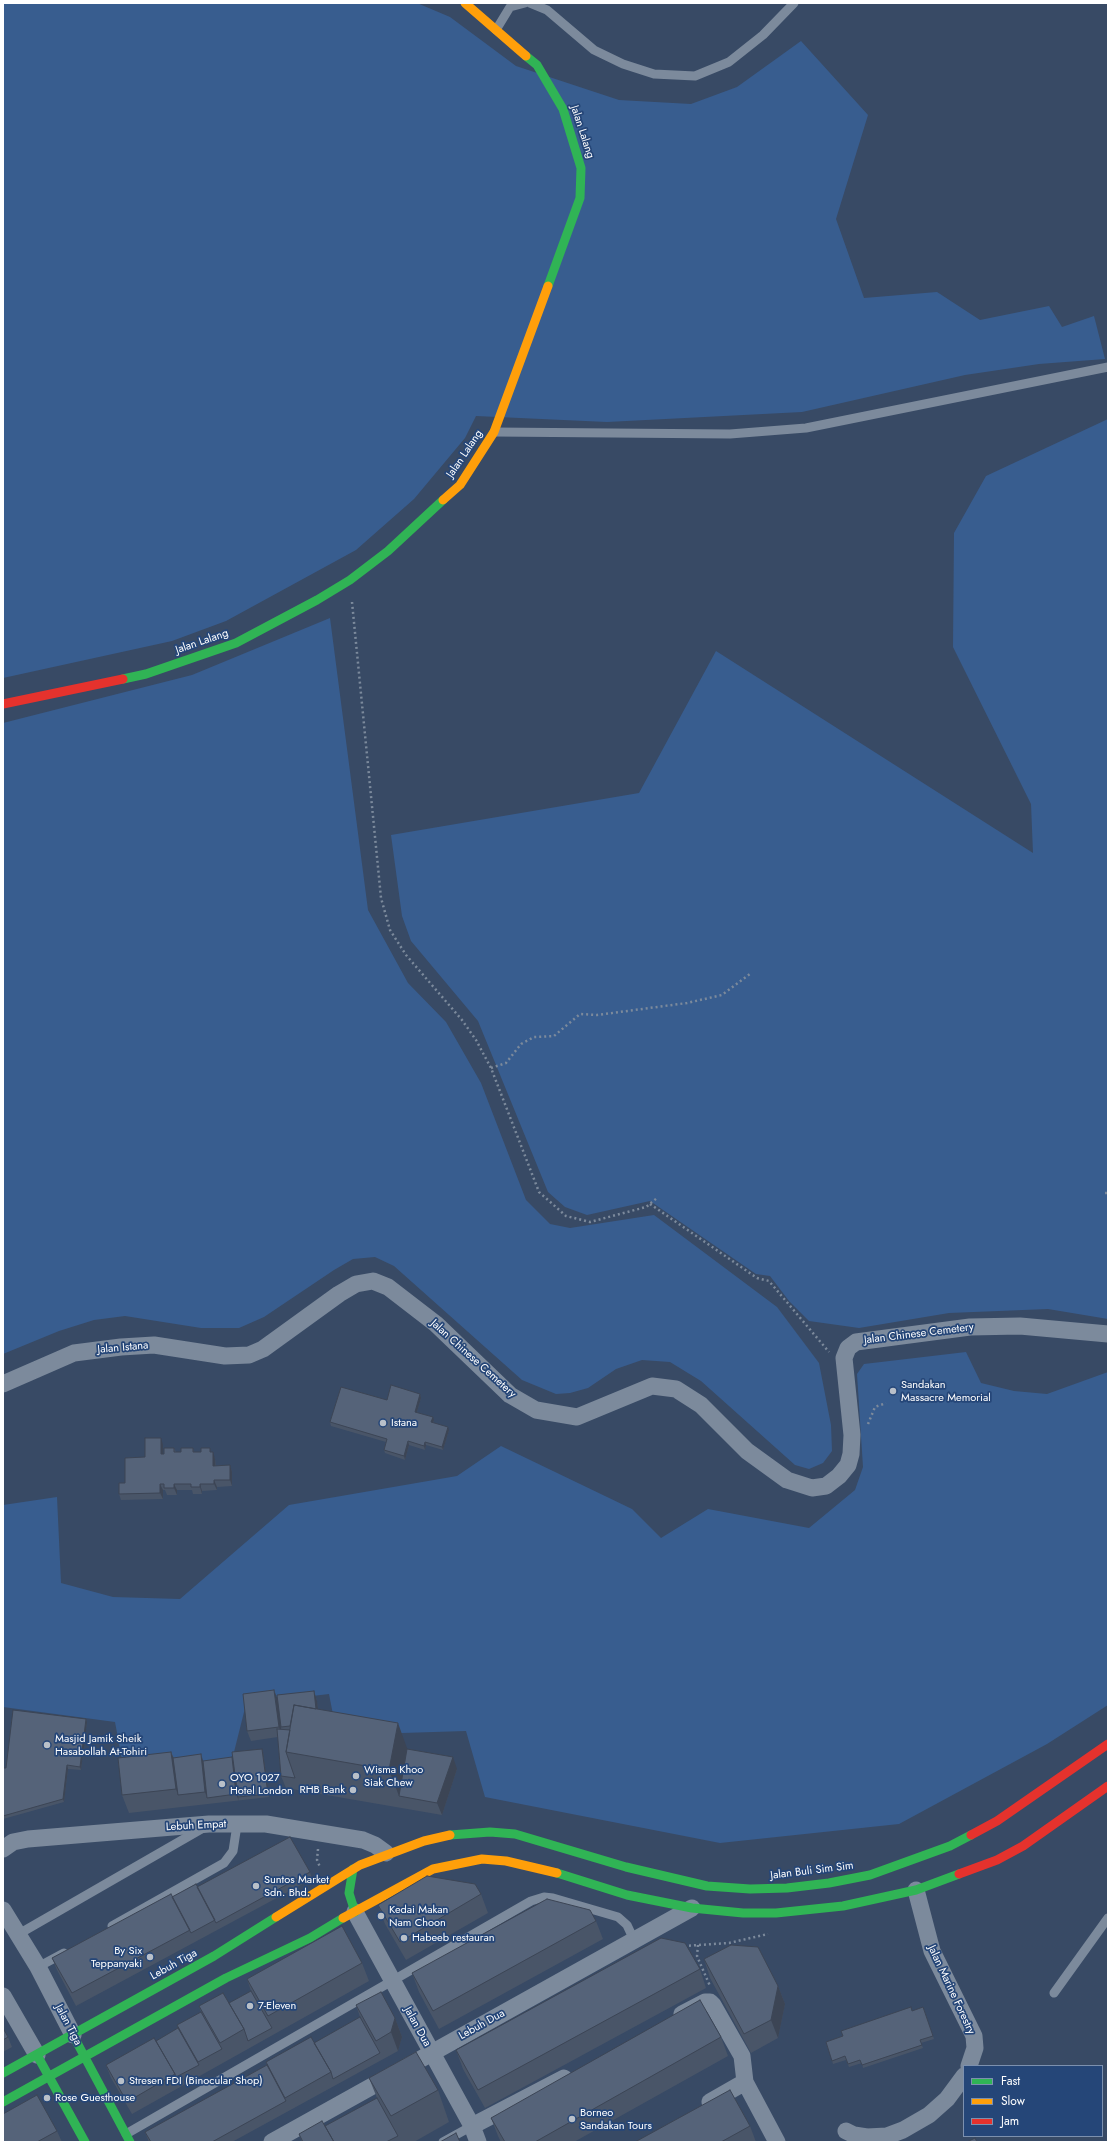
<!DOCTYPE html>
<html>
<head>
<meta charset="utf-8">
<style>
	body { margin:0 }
	#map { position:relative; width:1111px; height:2145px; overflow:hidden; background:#384a65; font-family:Jost,sans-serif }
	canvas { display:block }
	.frame { position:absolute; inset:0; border:4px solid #fff; pointer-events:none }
	.legend { position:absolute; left:963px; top:2065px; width:140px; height:72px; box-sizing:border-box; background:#254678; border:1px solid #7c90ae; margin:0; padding:5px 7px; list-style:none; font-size:12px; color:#fff }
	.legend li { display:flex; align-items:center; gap:8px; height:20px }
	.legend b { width:20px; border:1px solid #7c90ae }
</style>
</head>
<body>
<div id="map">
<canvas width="1111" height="2145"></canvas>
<div class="frame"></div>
<ul class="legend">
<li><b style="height:5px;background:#30b455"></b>Fast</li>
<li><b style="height:5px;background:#ff9f0a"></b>Slow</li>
<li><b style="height:5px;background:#e5322d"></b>Jam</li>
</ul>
</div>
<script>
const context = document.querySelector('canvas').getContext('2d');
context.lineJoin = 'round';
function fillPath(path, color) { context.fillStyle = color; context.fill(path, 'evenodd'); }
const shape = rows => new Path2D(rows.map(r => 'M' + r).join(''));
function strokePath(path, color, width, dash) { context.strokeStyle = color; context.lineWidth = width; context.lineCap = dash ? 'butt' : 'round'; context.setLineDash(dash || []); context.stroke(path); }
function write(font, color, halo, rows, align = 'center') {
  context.font = font + ' Jost,sans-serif'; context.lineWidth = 3.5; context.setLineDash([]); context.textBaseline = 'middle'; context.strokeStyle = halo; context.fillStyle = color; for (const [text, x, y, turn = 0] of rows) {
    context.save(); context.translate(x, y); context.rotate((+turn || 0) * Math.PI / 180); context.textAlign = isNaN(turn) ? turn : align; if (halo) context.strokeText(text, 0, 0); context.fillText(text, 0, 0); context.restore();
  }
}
fillPath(shape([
	[3,3,417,3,450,17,516,66,619,100,691,104,737,87,801,41,868,115,836,219,864,298,937,292,980,320,1049,306,1062,327,1094,316,1105,359,1039,364,965,375,802,412,607,422,476,416,465,438,414,499,356,550,226,621,172,641,3,678],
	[1108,419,1108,1319,1048,1309,949,1313,859,1328,809,1321,789,1301,770,1276,756,1274,650,1201,587,1215,565,1207,548,1192,478,1021,411,941,402,916,391,835,639,793,716,651,1033,853,1031,804,953,647,954,533,986,476],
	[330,618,368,910,408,983,446,1022,481,1083,526,1200,550,1224,570,1228,654,1215,777,1307,819,1363,831,1425,832,1451,823,1463,809,1469,795,1465,701,1381,670,1362,642,1360,616,1369,588,1388,570,1393,556,1394,522,1380,394,1266,375,1257,353,1259,334,1270,264,1317,239,1328,201,1328,125,1316,94,1320,59,1331,3,1354,3,723,192,675],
	[966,1352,981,1383,1014,1391,1047,1394,1108,1372,1108,1705,1047,1744,899,1824,720,1843,485,1797,466,1731,337,1735,329,1694,246,1704,233,1756,234,1764,125,1776,115,1722,3,1707,3,1505,57,1497,61,1583,113,1597,180,1599,289,1505,457,1476,501,1446,632,1509,661,1538,708,1509,809,1528,855,1490,863,1467,857,1374,864,1364]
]), '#385d8f');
strokePath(shape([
	[352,602,381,898,390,930,406,955,462,1020,476,1040,491,1068,539,1192,566,1216,590,1222,646,1207,657,1198],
	[491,1068,506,1063,521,1044,534,1037,554,1036,580,1014,597,1015,687,1003,722,995,750,974],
	[1105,1193,1108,1193],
	[650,1204,757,1278,769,1281,829,1352],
	[868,1424,875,1407,886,1403],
	[318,1849,317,1860,320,1867],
	[698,1945,697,1956,710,1986],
	[684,1946,729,1943,768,1934]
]), '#7c8a9c', 2.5, [2, 3]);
strokePath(shape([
	[530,3,547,10,594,50,623,64,654,74,695,76,729,62,763,35,794,3],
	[496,30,510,7,525,3],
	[494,432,730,434,806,428,1108,367],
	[112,1926,224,1863,233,1851,237,1825],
	[17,1935,203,1828],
	[38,1967,64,1953],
	[1054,1993,1108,1918],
	[126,2134,531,1901,544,1897,553,1898,618,1917,627,1925,634,1940],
	[443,2142,472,2126]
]), '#7c8a9c', 9);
strokePath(shape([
	[3,1384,74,1353,121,1347,154,1345,225,1356,249,1355,263,1349,339,1294,356,1284,373,1281,388,1287,436,1324,510,1395,536,1410,577,1417,652,1386,676,1389,701,1405,747,1451,787,1480,812,1488,826,1486,839,1476,848,1465,851,1454,852,1435,844,1358,848,1348,856,1342,970,1327,1020,1326,1108,1334],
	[3,1849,13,1842,28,1839,209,1824,266,1824,363,1840,375,1845,386,1853],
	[916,1890,932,1951,974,2036,975,2048,969,2066],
	[3,1910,38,1967,73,2035],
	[355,1912,472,2126,478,2142],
	[3,1996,37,2055],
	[682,2014,705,2002,710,2002,713,2005,742,2056,745,2082,777,2142],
	[710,2102,745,2082],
	[472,2126,564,2078],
	[846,2131,854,2135,867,2137,887,2136,903,2130,929,2115,947,2099,964,2076],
	[272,2142,692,1908]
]), '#7c8a9c', 17);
strokePath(shape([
	[526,56,537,65,563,109,581,168,580,198,548,286],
	[123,679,146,674,236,643,317,600,350,580,388,551,443,500],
	[450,1835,490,1832,515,1834,626,1867,707,1886,750,1889,787,1888,829,1883,870,1875,950,1846,971,1835],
	[353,1869,349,1893,355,1912],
	[557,1873,627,1895,692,1908,743,1913,776,1913,843,1906,916,1890,959,1874],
	[73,2035,130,2142],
	[37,2055,85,2142],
	[3,2073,214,1956,276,1917],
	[3,2102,226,1978,310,1938,343,1918]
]), '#30b455', 9);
strokePath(shape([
	[465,3,526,56],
	[443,500,460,485,494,432,548,286],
	[276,1917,360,1865,424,1841,450,1835],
	[343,1918,433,1869,482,1859,506,1861,557,1873]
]), '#ff9f0a', 9);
strokePath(shape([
	[3,704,123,679],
	[971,1835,997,1821,1108,1744],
	[959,1874,997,1860,1023,1846,1108,1786]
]), '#e5322d', 9);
fillPath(shape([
	[420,1394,421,1398,417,1412,434,1420,433,1423,449,1430,443,1450,426,1445,425,1450,409,1445,405,1460,385,1453,384,1450,386,1442,331,1426,330,1422,387,1400],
	[163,1445,163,1454,174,1448,176,1452,181,1452,193,1448,194,1452,212,1452,215,1459,216,1466,230,1465,232,1472,232,1486,217,1487,217,1490,202,1491,202,1494,193,1494,192,1490,177,1490,177,1495,167,1495,165,1490,163,1490,163,1499,121,1500,119,1494,145,1457],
	[314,1691,317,1701,318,1709,407,1749,457,1769,442,1815,286,1788,281,1776,278,1737,251,1741,247,1731,278,1700],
	[86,1719,87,1722,81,1770,68,1769,64,1802,3,1819,3,1768,6,1768],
	[262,1749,263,1752,269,1797,129,1813,122,1795,171,1752,174,1758,203,1761,233,1761],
	[310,1872,312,1879,76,2006,57,1970,52,1958,172,1897,197,1887],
	[481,1894,488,1913,406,1960,385,1924,378,1905],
	[596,1921,603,1939,439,2029,419,1992,412,1973],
	[704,1959,778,1986,785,2004,778,2038,751,2053,710,1978],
	[362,1963,369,1981,132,2114,111,2078,106,2065,156,2041,178,2028,177,2025,201,2012,199,2006,229,2003,251,1991,247,1979],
	[700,1969,706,1988,485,2108,463,2069,456,2050],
	[356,2005,395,2018,402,2037,398,2051,232,2142,149,2142,145,2132,267,2065,266,2062,314,2043,360,2017],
	[923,2007,934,2039,921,2043,923,2048,863,2068,862,2063,849,2067,846,2060,833,2064,826,2042],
	[3,2028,8,2037,12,2047,3,2052],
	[721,2037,728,2056,574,2142,501,2142,498,2136,491,2118],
	[369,2078,438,2090,449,2122,414,2142,302,2142,299,2134,325,2126,377,2098],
	[750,2126,756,2142,635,2142],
	[57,2131,62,2142,3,2142]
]), '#495568');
fillPath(shape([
	[420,1394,421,1398,416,1415,415,1412],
	[433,1417,434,1420,432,1425,431,1422],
	[448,1427,449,1430,443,1450,442,1447],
	[161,1438,163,1445,163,1460,161,1454],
	[408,1441,409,1445,405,1460,404,1456],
	[425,1442,426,1445,425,1450,424,1446],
	[213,1452,215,1459,216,1472,213,1466],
	[230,1465,232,1472,232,1486,230,1480],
	[214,1480,217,1487,217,1490,214,1484],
	[160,1484,163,1490,163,1499,160,1493],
	[174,1484,177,1490,177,1495,174,1488],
	[200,1484,202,1491,202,1494,200,1487],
	[274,1690,278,1700,282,1737,279,1727],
	[314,1691,317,1701,321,1733,317,1723],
	[86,1719,87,1722,81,1770,80,1767],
	[398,1723,412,1762,399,1796,389,1770],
	[262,1749,263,1752,269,1797,268,1794],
	[171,1752,178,1770,178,1795,176,1789],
	[201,1754,205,1767,207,1798,205,1792],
	[232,1757,234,1764,238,1797,239,1801,236,1794],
	[453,1757,457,1769,442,1815,437,1803],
	[67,1765,68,1769,64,1802,63,1799],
	[778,1986,785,2004,778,2038,771,2020],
	[395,2018,402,2037,398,2051,391,2032]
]), '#3c4555');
const building = shape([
	[391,1385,420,1394,415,1412,433,1417,431,1422,448,1427,442,1447,425,1442,424,1446,408,1441,404,1456,384,1450,387,1439,330,1422,341,1387,387,1400,391,1385],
	[145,1438,161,1438,161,1454,164,1454,164,1448,174,1448,174,1452,181,1452,181,1448,193,1448,193,1452,201,1452,201,1448,210,1448,210,1452,213,1452,213,1466,230,1465,230,1480,214,1480,214,1484,200,1484,200,1487,191,1487,191,1484,174,1484,174,1488,164,1488,164,1484,160,1484,160,1493,119,1494,119,1483,125,1483,125,1458,145,1457,145,1438],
	[274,1690,279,1727,247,1731,243,1694,274,1690],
	[314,1691,316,1709,294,1705,290,1726,281,1727,277,1695,314,1691],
	[294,1705,398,1723,389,1770,286,1752,294,1705],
	[13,1710,86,1719,80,1767,67,1765,63,1799,3,1816,3,1768,6,1768,13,1710],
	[277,1729,290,1730,286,1752,295,1778,281,1776,277,1729],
	[262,1749,268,1794,238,1797,232,1752,262,1749],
	[407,1749,453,1757,437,1803,399,1796,407,1749],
	[171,1752,176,1789,122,1795,118,1758,171,1752],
	[201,1754,205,1792,178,1795,173,1758,201,1754],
	[232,1757,236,1794,207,1798,203,1761,232,1757],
	[290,1837,310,1872,216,1923,197,1887,290,1837],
	[427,1876,475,1884,481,1894,400,1942,378,1905,427,1876],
	[196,1884,215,1920,191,1933,172,1897,196,1884],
	[171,1894,190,1930,72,1993,52,1958,171,1894],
	[547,1899,590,1910,596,1921,433,2011,412,1973,547,1899],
	[342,1926,362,1963,268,2016,247,1979,342,1926],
	[661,1938,685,1943,700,1969,478,2090,456,2050,661,1938],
	[731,1945,758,1947,778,1986,771,2020,744,2034,704,1959,731,1945],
	[251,1991,272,2028,248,2041,244,2029,229,2003,251,1991],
	[381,1992,395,2018,391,2032,376,2041,356,2005,381,1992],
	[223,1993,244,2029,220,2043,199,2006,223,1993],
	[700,2000,721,2037,535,2142,505,2142,491,2118,700,2000],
	[911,2007,912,2011,923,2007,933,2036,920,2040,922,2045,862,2065,860,2060,848,2064,845,2056,832,2061,826,2042,843,2036,841,2031,911,2007],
	[201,2012,222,2049,198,2062,177,2025,201,2012],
	[360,2017,380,2053,333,2079,331,2072,314,2043,360,2017],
	[3,2028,8,2037,3,2040,3,2028],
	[178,2028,199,2065,176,2077,175,2074,156,2041,178,2028],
	[311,2037,331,2072,285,2098,266,2062,311,2037],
	[154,2038,175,2074,127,2102,106,2065,154,2038],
	[416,2052,438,2090,391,2116,369,2078,416,2052],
	[267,2065,286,2101,212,2142,151,2142,145,2132,267,2065],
	[730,2090,750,2126,721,2142,635,2142,730,2090],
	[37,2095,57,2131,37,2142,3,2142,3,2114,37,2095],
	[377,2098,398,2136,386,2142,334,2142,325,2126,377,2098],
	[322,2121,334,2142,303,2142,299,2134,322,2121],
	[456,2133,460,2142,440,2142,456,2133],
	[975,2138,977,2142,967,2142,975,2138]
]);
fillPath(building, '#556379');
strokePath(building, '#3c4555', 1);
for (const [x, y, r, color] of [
	[893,1391,4,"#b9c0c9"],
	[383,1423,4,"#b9c0c9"],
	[47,1745,4,"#b9c0c9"],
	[356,1776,4,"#b9c0c9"],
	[222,1784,4,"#b9c0c9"],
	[353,1790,4,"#b9c0c9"],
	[256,1886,4,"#b9c0c9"],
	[381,1916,4,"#b9c0c9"],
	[404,1938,4,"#b9c0c9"],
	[150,1957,4,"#b9c0c9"],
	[250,2006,4,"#b9c0c9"],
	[121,2081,4,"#b9c0c9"],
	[47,2098,4,"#b9c0c9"],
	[572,2119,4,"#b9c0c9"]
]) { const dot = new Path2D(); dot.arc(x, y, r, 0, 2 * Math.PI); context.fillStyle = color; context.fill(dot); strokePath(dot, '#254678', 1.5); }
write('11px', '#fff', '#254678', [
	["Jalan Lalang",582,132,72],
	["Jalan Lalang",465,454,-56],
	["Jalan Lalang",202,642,-19],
	["Jalan Chinese Cemetery",919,1334,-7],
	["Jalan Istana",123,1348,-5],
	["Jalan Chinese Cemetery",473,1359,42],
	["Lebuh Empat",196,1826,-3],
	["Jalan Buli Sim Sim",812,1871,-7],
	["Lebuh Tiga",174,1965,-29],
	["Jalan Marine Forestry",951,1990,65],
	["Jalan Tiga",68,2025,62],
	["Lebuh Dua",482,2025,-29],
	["Jalan Dua",417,2027,61]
]);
write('11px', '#fff', '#254678', [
	["Sandakan",901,1385],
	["Massacre Memorial",901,1398],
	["Istana",391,1423],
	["Masjid Jamik Sheik",55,1739],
	["Hasabollah At-Tohiri",55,1752],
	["Wisma Khoo",364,1770],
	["Siak Chew",364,1783],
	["OYO 1027",230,1778],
	["Hotel London",230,1791],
	["RHB Bank",345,1790,"right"],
	["Suntos Market",264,1880],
	["Sdn. Bhd.",264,1893],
	["Kedai Makan",389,1910],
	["Nam Choon",389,1923],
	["Habeeb restauran",412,1938],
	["By Six",142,1951,"right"],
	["Teppanyaki",142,1964,"right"],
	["7-Eleven",258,2006],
	["Stresen FDI (Binocular Shop)",129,2081],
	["Rose Guesthouse",55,2098],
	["Borneo",580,2113],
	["Sandakan Tours",580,2126]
], 'left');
</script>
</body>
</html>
